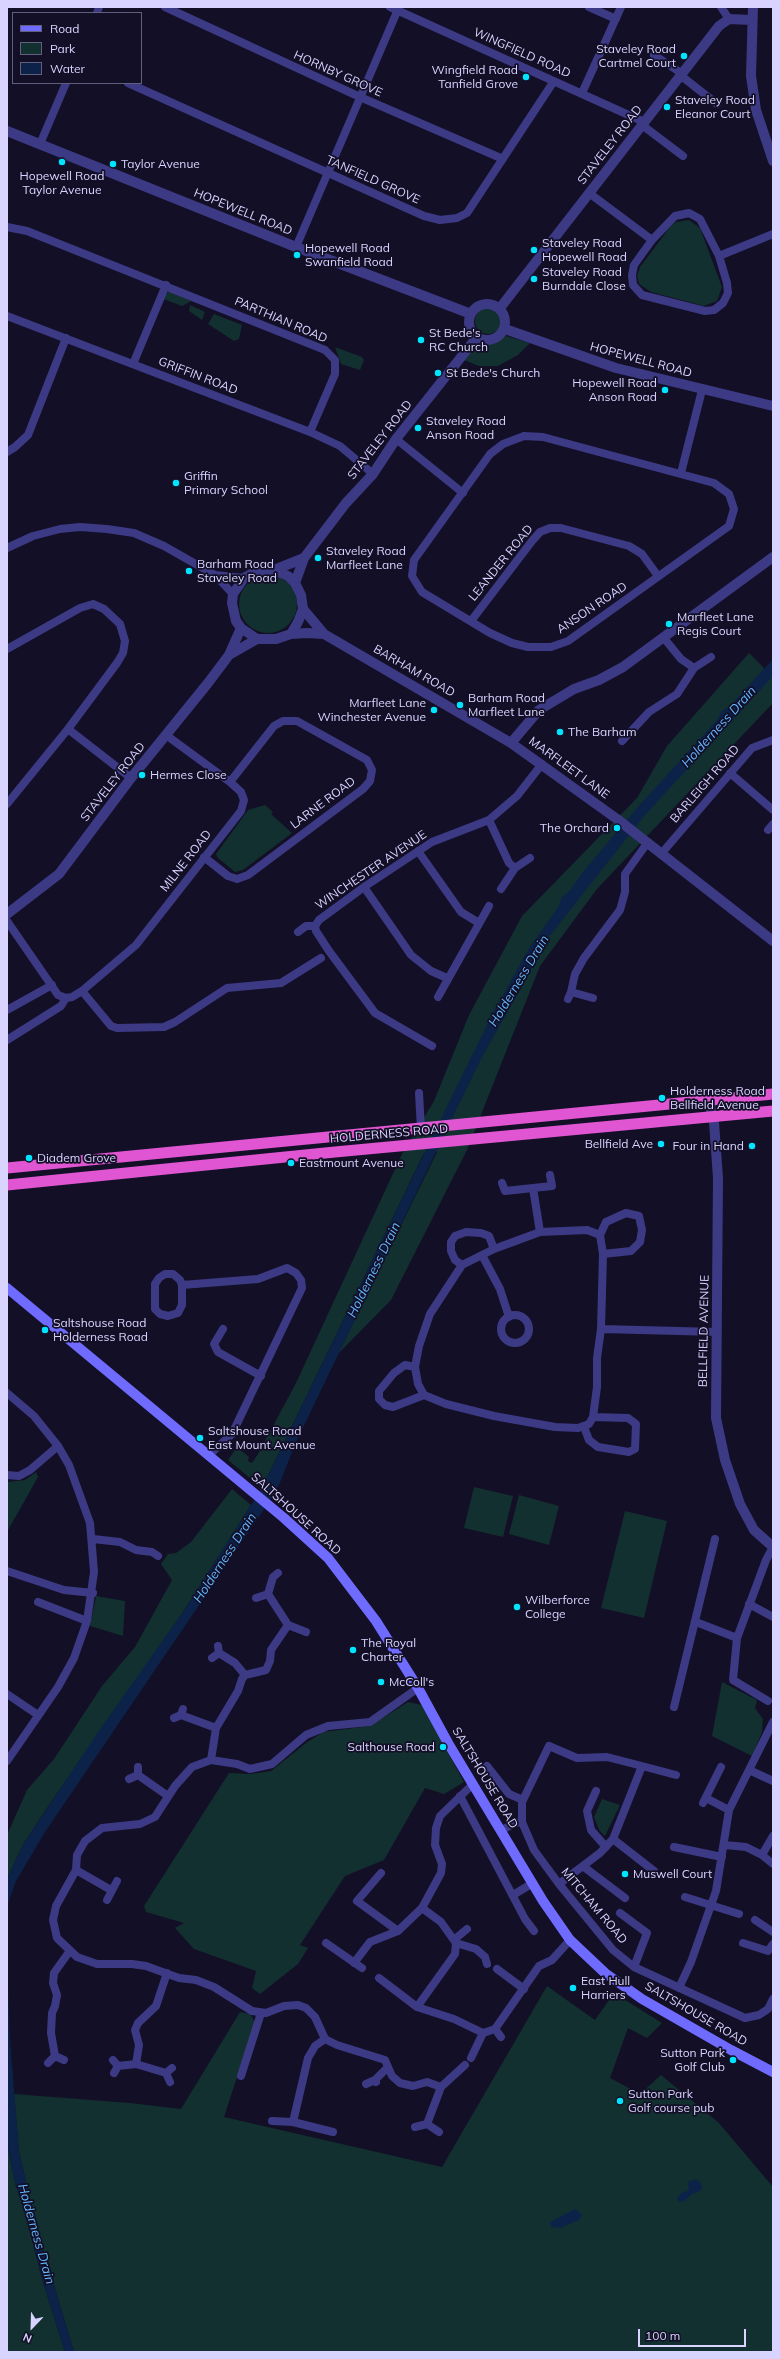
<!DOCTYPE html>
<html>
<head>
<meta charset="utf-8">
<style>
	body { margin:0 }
	#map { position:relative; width:780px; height:2359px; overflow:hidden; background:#130f26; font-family:Mulish,sans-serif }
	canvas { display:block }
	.frame { position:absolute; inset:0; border:8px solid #d9d4ff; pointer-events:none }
	.legend { position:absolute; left:12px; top:12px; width:130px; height:72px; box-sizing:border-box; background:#130f26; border:1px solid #625e7d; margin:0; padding:5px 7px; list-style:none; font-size:12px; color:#d9d4ff }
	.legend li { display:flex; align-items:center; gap:8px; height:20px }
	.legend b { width:20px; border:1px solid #625e7d }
	.north { position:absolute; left:12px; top:2307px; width:40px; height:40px; -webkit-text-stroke:3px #130f26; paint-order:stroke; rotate:203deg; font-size:11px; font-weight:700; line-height:16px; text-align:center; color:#d9d4ff }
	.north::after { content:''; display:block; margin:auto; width:14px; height:18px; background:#d9d4ff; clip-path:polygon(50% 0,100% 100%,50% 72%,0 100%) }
	.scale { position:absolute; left:638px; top:2329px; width:108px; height:18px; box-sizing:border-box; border:2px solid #d9d4ff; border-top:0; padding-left:5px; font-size:12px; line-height:14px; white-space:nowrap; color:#d9d4ff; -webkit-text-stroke:3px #130f26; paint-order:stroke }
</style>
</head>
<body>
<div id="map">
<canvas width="780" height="2359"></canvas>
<div class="frame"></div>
<ul class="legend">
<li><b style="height:5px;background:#6f6bff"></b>Road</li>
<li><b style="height:11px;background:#12302f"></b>Park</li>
<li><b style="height:11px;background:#0c2248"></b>Water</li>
</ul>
<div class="north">N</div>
<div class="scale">100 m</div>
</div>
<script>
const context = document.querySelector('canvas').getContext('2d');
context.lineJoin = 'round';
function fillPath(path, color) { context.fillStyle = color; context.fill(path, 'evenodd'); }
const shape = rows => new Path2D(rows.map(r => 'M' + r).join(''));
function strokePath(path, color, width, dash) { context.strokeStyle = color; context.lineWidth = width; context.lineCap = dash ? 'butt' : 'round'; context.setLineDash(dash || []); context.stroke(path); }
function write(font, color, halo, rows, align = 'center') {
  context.font = font + ' Mulish,sans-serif'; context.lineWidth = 3.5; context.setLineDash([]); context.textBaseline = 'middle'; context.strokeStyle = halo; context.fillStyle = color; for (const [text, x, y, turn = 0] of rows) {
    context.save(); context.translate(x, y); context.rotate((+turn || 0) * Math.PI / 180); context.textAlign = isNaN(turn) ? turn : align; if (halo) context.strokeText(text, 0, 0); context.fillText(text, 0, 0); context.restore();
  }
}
fillPath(shape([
	[689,220,700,228,722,287,717,301,704,306,651,292,639,284,637,276,640,267,670,227,676,222],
	[170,291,191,301,182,306,161,298],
	[190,305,205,312,202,320,189,311],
	'475 321a13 13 0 1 1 26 0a13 13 0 1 1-26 0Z',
	[214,314,242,325,239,339,234,341,208,324],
	[506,336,530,343,518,355,498,366,479,366,464,360,477,344,494,344],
	[335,347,362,357,364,360,360,370,341,364],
	'239 604a29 29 0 1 1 58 0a29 29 0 1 1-58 0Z',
	[749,653,773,677,773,703,597,889,540,966,467,1150,391,1300,338,1354,437,1152,424,1153,262,1488,228,1460,237,1447,249,1457,248,1461,252,1463,258,1454,296,1383,402,1154,434,1101,469,1015,522,916,637,798,667,746],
	[265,805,273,812,271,814,292,833,243,870,235,872,218,858,216,854,248,810],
	[36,1472,38,1477,7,1532,7,1482,25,1480],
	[474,1487,513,1496,503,1537,464,1528],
	[232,1489,251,1505,183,1612,49,1805,24,1843,7,1879,7,1835,27,1790,54,1759,102,1686,135,1647,172,1580,161,1564,168,1554,176,1553,191,1542],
	[519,1495,559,1506,549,1545,509,1534],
	[625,1511,667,1521,644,1618,601,1608],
	[96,1596,125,1601,123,1636,90,1626],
	[722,1682,757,1700,755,1708,763,1719,762,1732,752,1756,712,1736],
	[408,1702,422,1705,464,1782,444,1794,425,1788,384,1860,345,1876,300,1945,308,1948,298,1964,260,1994,252,1988,256,1971,194,1949,175,1928,184,1923,146,1912,144,1906,229,1773,251,1774,271,1771,306,1743,323,1732,370,1726],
	[602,1799,620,1805,605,1836,599,1830,594,1817],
	[547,1986,595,2020,614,1993,662,2023,647,2038,628,2028,610,2078,640,2094,661,2075,719,2123,773,2187,773,2352,74,2352,36,2225,19,2152,14,2094,130,2103,181,2109,240,2012,250,2014,255,2022,224,2117,442,2167],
	[7,2143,16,2187,23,2205,42,2279,65,2352,7,2352]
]), '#12302f');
fillPath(shape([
	[773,659,773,676,645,815,549,937,480,1061,296,1442,279,1485,269,1502,45,1832,16,1881,7,1907,7,1879,24,1843,100,1729,183,1612,262,1488,448,1104,494,1011,528,950,558,907,562,897,570,891,582,873,636,809,717,720,722,711,729,707],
	[7,1964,10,2039,19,2152,36,2225,74,2352,65,2352,42,2279,23,2205,16,2187,8,2147],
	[696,2179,700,2182,702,2187,700,2191,692,2194,685,2201,679,2202,677,2199,680,2194,689,2190,688,2182],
	[575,2209,582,2214,579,2220,560,2228,551,2227,550,2222]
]), '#0c2248');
strokePath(shape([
	[165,7,360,97,503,159],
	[390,7,644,122],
	[589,7,616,19],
	[721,7,729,19],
	[97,13,99,7],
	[654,55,681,73],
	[680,75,717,104],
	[128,83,424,216,440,220,457,218,467,213,554,81],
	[582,93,621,7],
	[642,125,683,156],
	[40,144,66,83],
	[589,193,652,240,675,216,689,213,700,219,719,256,727,283,728,293,723,303,714,310,705,311,642,295,633,285,632,275,634,265,652,240],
	[7,227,27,231,325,350,335,360,335,374,310,432],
	[296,247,399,7],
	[719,256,773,234],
	[7,316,310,432,340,446,373,474],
	[133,364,166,285],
	[524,436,543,437,714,483,729,494,734,509,729,526,568,641,551,647,528,647,512,643,490,633,422,592,412,576,414,560,490,454,503,444,524,436],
	[396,439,463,493],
	[7,452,15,447,28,435,66,338],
	[681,473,702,390],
	[7,548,33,536,60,529,80,527,107,529,134,533,164,546,215,575,233,594],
	[215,575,244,578],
	[471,621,532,541,540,532,550,528,561,528,629,546,642,554,658,576],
	[663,637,681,659,694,668],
	[7,649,80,608,93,604,104,609,120,624,125,641,123,653,117,663,68,729,7,804],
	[68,729,131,778],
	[622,741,649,712,677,694,694,668,711,657],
	[730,773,773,810],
	[489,820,509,863,515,868],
	[768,830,773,824],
	[418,851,461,912,479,923],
	[661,854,752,748,773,740],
	[204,857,228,876,237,879,248,875,363,789,370,781,372,770,367,760,297,721,283,721,274,726,230,782],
	[364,887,411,955,431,971,447,978],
	[501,889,515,868,530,858],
	[7,921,58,995,66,998,72,997,82,991,136,945,241,811,244,800,241,792,230,782,166,735],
	[298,932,306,926,315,926],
	[82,991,111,1026,117,1028,164,1027,175,1022,227,988,281,983,321,958],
	[571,992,575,974,584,958,620,910,625,892,625,874,648,842],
	[438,997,489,906],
	[568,999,571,992,593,998],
	[7,1010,52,985],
	[7,1040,61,1006,66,998],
	[432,1046,375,1013,329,951,316,931,315,926,319,920,364,887,432,842,489,820,517,796,542,764],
	[419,1093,421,1129],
	[502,1183,505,1191,552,1186,550,1175],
	[533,1188,540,1232],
	[587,1230,600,1235,603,1254,601,1329,597,1358,597,1387,593,1417,589,1424,578,1428,555,1427,494,1416,446,1404,424,1395,418,1384,415,1367,419,1346,430,1314,462,1265,494,1249,540,1232,587,1230],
	[600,1235,606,1222,626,1213,639,1216,642,1230,640,1242,631,1251,603,1254],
	[483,1257,500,1289,509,1317],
	[462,1265,455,1260,451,1251,451,1242,455,1236,466,1232,481,1233,489,1236,494,1249],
	[182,1285,180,1280,173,1274,165,1274,159,1278,155,1284,155,1309,160,1314,168,1316,178,1313,182,1305,182,1285,258,1279,287,1268,296,1273,301,1280,302,1288,232,1434,209,1455],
	'501 1329a14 14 0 1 1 28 0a14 14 0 1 1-28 0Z',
	[223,1329,214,1344,218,1352,261,1376],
	[601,1329,717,1332],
	[415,1367,405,1365,394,1373,379,1391,379,1399,385,1405,393,1407,424,1395],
	[7,1393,34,1416,58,1446,69,1465,90,1523,94,1572,87,1621,74,1658,58,1687,7,1761],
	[584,1427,589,1440,598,1447,629,1452,635,1449,636,1424,628,1418,593,1417],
	[7,1475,19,1476,30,1470,58,1446],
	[93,1539,120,1542,136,1550,152,1552,158,1556],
	[7,1571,64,1590,93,1593],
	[256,1598,268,1594],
	[38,1602,87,1621],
	[749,1604,773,1617],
	[696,1622,737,1638,733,1680,768,1701],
	[288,1625,306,1632],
	[737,1638,766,1560,773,1547],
	[219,1653,235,1663,245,1675],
	[212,1658,219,1653,218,1646],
	[418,1688,370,1722,328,1726,306,1735,272,1764,250,1769,237,1764,211,1760,192,1767,175,1786,155,1817,140,1824,102,1828,85,1841,77,1855,76,1870,56,1906,53,1920,57,1938,77,1957,97,1964,132,1964,146,1966,179,1978,196,1980,214,1987,252,2011,266,2013,284,2006,298,2005,306,2008,315,2017,325,2039,337,2045,385,2060,392,2076,400,2083,413,2086,427,2082,441,2087],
	[7,1694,38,1715],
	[674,1707,715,1539],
	[181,1715,216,1728],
	[174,1718,181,1715,183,1709],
	[211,1760,216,1728,238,1691,242,1679,245,1675,266,1670,270,1661,271,1650,288,1625,268,1594,273,1577,278,1573],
	[487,1766,509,1794,523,1800],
	[749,1770,773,1781],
	[138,1775,168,1796],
	[129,1779,138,1775,138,1767],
	[596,1791,587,1811,591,1830,606,1847],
	[460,1796,525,1919,534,1931],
	[706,1798,729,1810],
	[703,1803,721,1767],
	[522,1822,522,1802,549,1746,577,1758,607,1757,642,1766],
	[502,1830,515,1823,522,1822,534,1850,559,1884,613,1950,634,1967,745,2018,759,2015,768,2009,773,1999],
	[613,1839,654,1871],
	[725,1845,746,1847,762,1855,773,1864],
	[674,1847,722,1857],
	[762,1855,773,1836],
	[584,1867,625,1898],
	[76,1870,111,1890],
	[381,1873,357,1901,398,1931],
	[559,1884,600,1853,613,1839,642,1766,676,1775],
	[513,1895,533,1883],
	[685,1897,739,1914],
	[107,1900,117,1881],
	[620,1913,647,1933,634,1967],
	[755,1920,773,1932],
	[455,1939,467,1929],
	[326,1943,362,1968],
	[456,1943,476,1949,485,1957,487,1964],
	[743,1943,768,1951,773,1944],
	[354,1963,370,1942,398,1931,422,1908,441,1873,442,1864,435,1845,436,1828,440,1816,473,1784],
	[497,1969,524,1989],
	[379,1978,417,2007,454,2019,483,2033,495,2029,539,1966,552,1960,570,1940],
	[679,1988,691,1962,716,1891,729,1810,773,1722],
	[417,2007,455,1954,456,1943,441,1922,422,1908],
	[495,2029,501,2037],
	[55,2056,51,2033,52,2013,55,2006,57,1995,53,1983,54,1973,69,1952],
	[471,2058,483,2033],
	[113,2060,118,2066],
	[48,2063,55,2056,64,2060],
	[136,2064,139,2045,135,2030,138,2023,156,2006,167,1973],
	[114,2073,118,2066,136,2064,166,2073],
	[241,2076,261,2013],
	[375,2080,388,2067],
	[170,2082,166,2073,172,2068],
	[366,2084,375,2080,376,2082],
	[272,2121,293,2122,333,2132],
	[293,2122,308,2058,315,2046,325,2039],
	[427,2124,441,2087,465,2065],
	[415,2127,427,2124,439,2132]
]), '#3d3a85', 8);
strokePath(shape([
	[753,7,751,76,756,110,773,161],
	[7,131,296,247,471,314],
	'469 322a18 18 0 1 1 36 0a18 18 0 1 1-36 0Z',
	[500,308,719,26,729,19,751,20],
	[505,329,616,368,773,406],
	[274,570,304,558],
	[295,583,304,558,346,503,373,474,396,439,477,337],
	[303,609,324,634,511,743,617,819,773,941],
	[291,634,298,622,303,609,301,595,295,583,288,576,274,570,255,572,244,578,233,594,232,603,236,621,241,628,257,639,276,639,291,634,307,633,324,634],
	[229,655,257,639],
	[511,743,539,710,574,689,599,680,623,667,773,557],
	[7,914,59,874,131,778,208,683,229,655,241,628],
	[710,1101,711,1113,714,1122,718,1178,716,1418,725,1460,740,1504,754,1530,773,1547]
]), '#3d3a85', 10);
strokePath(shape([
	[7,1288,284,1518,328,1558,376,1621,418,1688,448,1743,543,1901,570,1940,605,1973,642,1999,731,2050,773,2072]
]), '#6f6bff', 10);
strokePath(shape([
	[7,1168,773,1094],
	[7,1185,335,1152,773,1111]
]), '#e055d1', 11);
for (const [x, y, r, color] of [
	[684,56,4,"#00e5ff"],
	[526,77,4,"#00e5ff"],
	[667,107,4,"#00e5ff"],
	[62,162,4,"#00e5ff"],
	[113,164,4,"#00e5ff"],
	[534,250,4,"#00e5ff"],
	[297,255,4,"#00e5ff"],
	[534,279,4,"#00e5ff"],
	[421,340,4,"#00e5ff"],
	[438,373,4,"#00e5ff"],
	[665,390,4,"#00e5ff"],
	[418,428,4,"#00e5ff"],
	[176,483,4,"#00e5ff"],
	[318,558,4,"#00e5ff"],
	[189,571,4,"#00e5ff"],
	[669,624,4,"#00e5ff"],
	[460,705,4,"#00e5ff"],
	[434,710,4,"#00e5ff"],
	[560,732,4,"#00e5ff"],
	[142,775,4,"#00e5ff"],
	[617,828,4,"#00e5ff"],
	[662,1098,4,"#00e5ff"],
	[661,1144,4,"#00e5ff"],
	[752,1146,4,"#00e5ff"],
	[29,1158,4,"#00e5ff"],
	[291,1163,4,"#00e5ff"],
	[45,1330,4,"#00e5ff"],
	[200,1438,4,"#00e5ff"],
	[517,1607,4,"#00e5ff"],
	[353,1650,4,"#00e5ff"],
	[381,1682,4,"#00e5ff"],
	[443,1747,4,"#00e5ff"],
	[625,1874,4,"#00e5ff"],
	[573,1988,4,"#00e5ff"],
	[733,2060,4,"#00e5ff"],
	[620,2101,4,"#00e5ff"]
]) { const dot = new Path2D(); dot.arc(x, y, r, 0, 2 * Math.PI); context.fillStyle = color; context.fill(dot); strokePath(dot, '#130f26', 1.5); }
write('12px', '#d9d4ff', '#130f26', [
	["Staveley Road",676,49,"right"],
	["Cartmel Court",676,63,"right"],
	["Wingfield Road",518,70,"right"],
	["Tanfield Grove",518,84,"right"],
	["Staveley Road",675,100],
	["Eleanor Court",675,114],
	["Taylor Avenue",121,164],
	["Hopewell Road",62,176,"center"],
	["Taylor Avenue",62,190,"center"],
	["Staveley Road",542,243],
	["Hopewell Road",542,257],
	["Hopewell Road",305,248],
	["Swanfield Road",305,262],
	["Staveley Road",542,272],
	["Burndale Close",542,286],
	["St Bede's",429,333],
	["RC Church",429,347],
	["St Bede's Church",446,373],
	["Hopewell Road",657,383,"right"],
	["Anson Road",657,397,"right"],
	["Staveley Road",426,421],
	["Anson Road",426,435],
	["Griffin",184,476],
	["Primary School",184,490],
	["Staveley Road",326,551],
	["Marfleet Lane",326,565],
	["Barham Road",197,564],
	["Staveley Road",197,578],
	["Marfleet Lane",677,617],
	["Regis Court",677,631],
	["Barham Road",468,698],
	["Marfleet Lane",468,712],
	["Marfleet Lane",426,703,"right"],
	["Winchester Avenue",426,717,"right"],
	["The Barham",568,732],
	["Hermes Close",150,775],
	["The Orchard",609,828,"right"],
	["Holderness Road",670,1091],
	["Bellfield Avenue",670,1105],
	["Bellfield Ave",653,1144,"right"],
	["Four in Hand",744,1146,"right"],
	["Diadem Grove",37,1158],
	["Eastmount Avenue",299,1163],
	["Saltshouse Road",53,1323],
	["Holderness Road",53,1337],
	["Saltshouse Road",208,1431],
	["East Mount Avenue",208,1445],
	["Wilberforce",525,1600],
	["College",525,1614],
	["The Royal",361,1643],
	["Charter",361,1657],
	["McColl's",389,1682],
	["Salthouse Road",435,1747,"right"],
	["Muswell Court",633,1874],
	["East Hull",581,1981],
	["Harriers",581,1995],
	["Sutton Park",725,2053,"right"],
	["Golf Club",725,2067,"right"],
	["Sutton Park",628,2094],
	["Golf course pub",628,2108]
], 'left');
write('12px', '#d9d4ff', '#130f26', [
	["WINGFIELD ROAD",522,53,24],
	["HORNBY GROVE",338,74,24],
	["STAVELEY ROAD",610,145,-52],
	["TANFIELD GROVE",373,180,24],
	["HOPEWELL ROAD",243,212,22],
	["PARTHIAN ROAD",281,320,23],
	["HOPEWELL ROAD",641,360,15],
	["GRIFFIN ROAD",198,376,21],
	["STAVELEY ROAD",380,440,-52],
	["LEANDER ROAD",501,563,-51],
	["ANSON ROAD",592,608,-34],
	["BARHAM ROAD",414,671,30],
	["MARFLEET LANE",569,768,36],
	["STAVELEY ROAD",113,782,-52],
	["BARLEIGH ROAD",705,784,-49],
	["LARNE ROAD",323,803,-37],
	["MILNE ROAD",186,861,-52],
	["WINCHESTER AVENUE",371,870,-34],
	["HOLDERNESS ROAD",389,1134,-5],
	["BELLFIELD AVENUE",704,1331,-89],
	["SALTSHOUSE ROAD",296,1514,42],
	["SALTSHOUSE ROAD",485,1778,59],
	["MITCHAM ROAD",594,1906,50],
	["SALTSHOUSE ROAD",696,2014,30]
]);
write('italic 13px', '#62b6ff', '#130f26', [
	["Holderness Drain",719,727,-48],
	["Holderness Drain",519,981,-59],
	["Holderness Drain",374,1270,-64],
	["Holderness Drain",225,1558,-57],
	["Holderness Drain",36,2234,74]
]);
</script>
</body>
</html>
